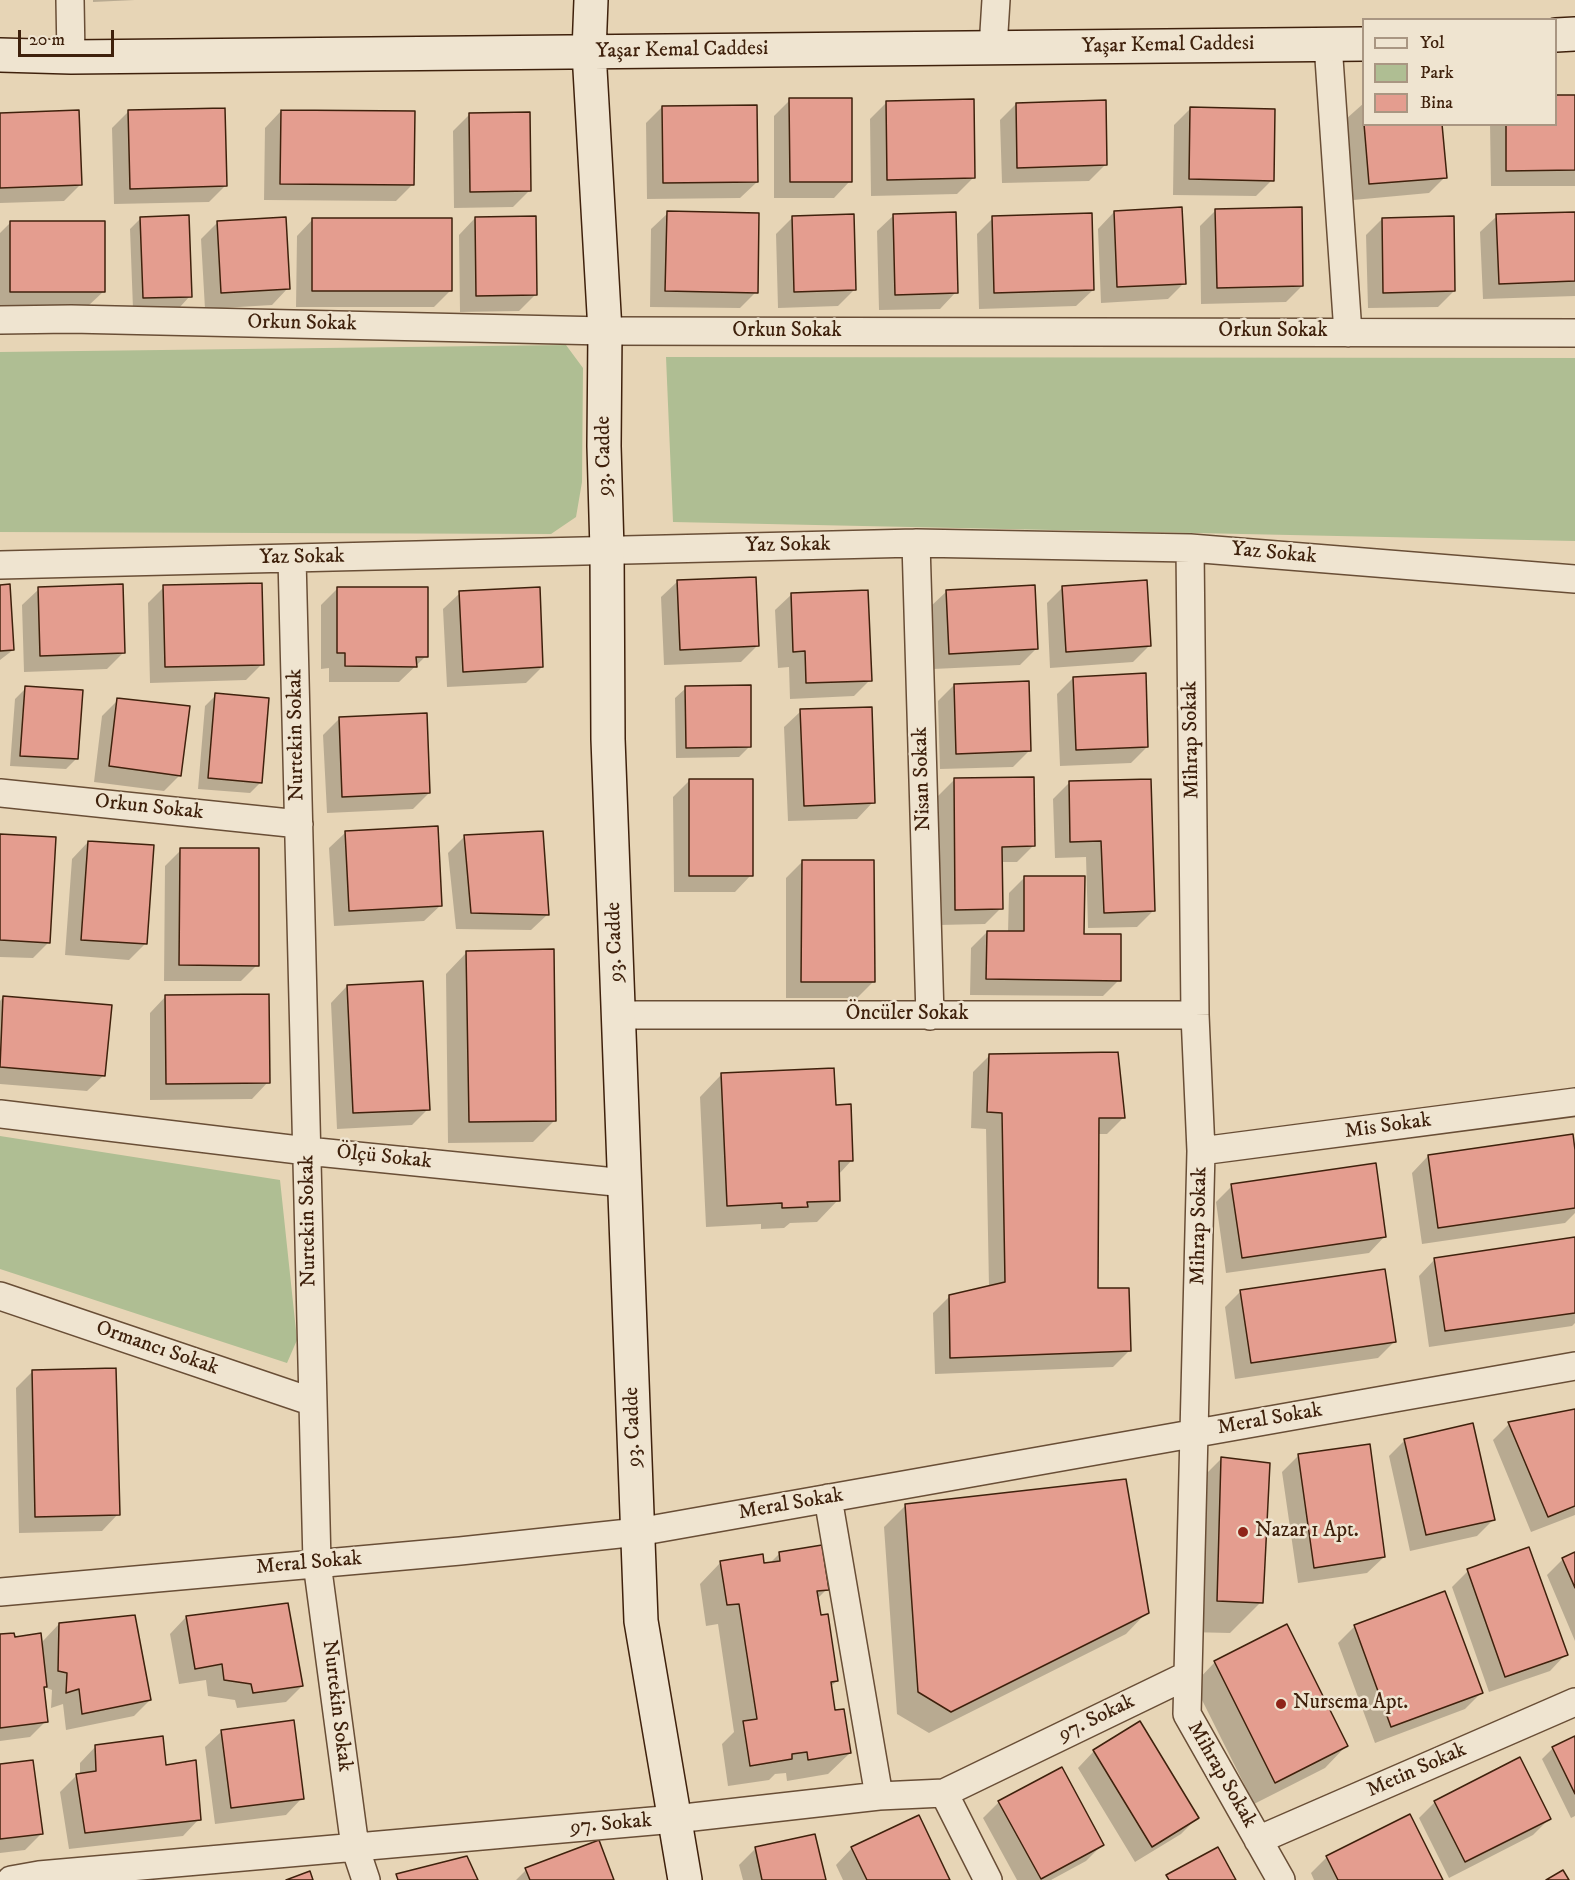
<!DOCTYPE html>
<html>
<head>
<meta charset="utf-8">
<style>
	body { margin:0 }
	#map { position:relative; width:1575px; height:1880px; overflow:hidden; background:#e7d5b6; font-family:"IM FELL DW Pica",serif }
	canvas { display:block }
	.legend { position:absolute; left:1362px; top:18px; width:195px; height:108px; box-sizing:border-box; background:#efe4d0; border:2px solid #a99682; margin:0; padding:8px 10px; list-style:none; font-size:18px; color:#3f210c }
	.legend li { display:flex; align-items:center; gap:12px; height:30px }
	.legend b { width:30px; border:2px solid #a99682 }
	.scale { position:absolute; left:18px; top:30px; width:96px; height:27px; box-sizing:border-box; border:3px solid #3f210c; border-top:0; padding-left:8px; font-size:18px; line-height:21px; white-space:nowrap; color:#3f210c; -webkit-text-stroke:4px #efe4d0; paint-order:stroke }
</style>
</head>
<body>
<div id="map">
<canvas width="1575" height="1880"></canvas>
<ul class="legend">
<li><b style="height:8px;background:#efe4d0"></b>Yol</li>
<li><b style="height:16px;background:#afbe93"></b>Park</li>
<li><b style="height:16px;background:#e49d8f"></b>Bina</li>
</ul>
<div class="scale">20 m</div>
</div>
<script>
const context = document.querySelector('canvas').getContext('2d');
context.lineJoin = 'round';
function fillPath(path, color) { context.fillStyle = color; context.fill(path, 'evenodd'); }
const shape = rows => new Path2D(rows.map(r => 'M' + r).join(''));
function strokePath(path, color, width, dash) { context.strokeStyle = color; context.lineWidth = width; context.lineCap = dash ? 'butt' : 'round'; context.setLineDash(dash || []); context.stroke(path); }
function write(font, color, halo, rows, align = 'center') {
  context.font = font + ' "IM FELL DW Pica",serif'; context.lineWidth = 5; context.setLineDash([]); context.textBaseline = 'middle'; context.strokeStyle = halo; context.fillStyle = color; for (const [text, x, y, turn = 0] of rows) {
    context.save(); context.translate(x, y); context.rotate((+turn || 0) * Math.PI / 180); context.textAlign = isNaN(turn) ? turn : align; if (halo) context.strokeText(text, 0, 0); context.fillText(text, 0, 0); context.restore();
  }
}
fillPath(shape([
	[566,345,583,368,582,482,576,517,551,534,0,532,0,352],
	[666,357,1575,358,1575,541,673,522],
	[0,1136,280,1180,297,1340,287,1363,0,1269]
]), '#afbe93');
fillPath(shape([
	[93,0,135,0,93,2],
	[1556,97,1575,97,1575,186,1491,186,1490,124,1556,124],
	[790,100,850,181,834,198,774,198,774,116],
	[887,102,974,177,957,194,871,196,870,119],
	[1364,103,1364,124,1441,124,1445,177,1429,193,1353,200,1346,119],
	[1016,104,1106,164,1089,181,1002,183,1000,120],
	[662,107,757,182,740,198,647,199,646,123],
	[1190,109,1272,180,1256,196,1173,195,1174,125],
	[281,111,412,185,396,201,264,200,265,128],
	[128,112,225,186,209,202,114,204,112,128],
	[470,114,529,191,513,207,454,208,453,131],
	[0,115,81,184,64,201,0,203],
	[1216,210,1302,286,1286,302,1201,304,1200,226],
	[1114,212,1184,283,1168,299,1101,303,1098,229],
	[668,213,756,292,740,308,650,307,651,229],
	[1575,213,1575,296,1483,299,1480,232,1497,216],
	[894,215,956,292,940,309,879,310,877,231],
	[141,218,190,296,180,307,133,309,130,229],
	[475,218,535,295,519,311,460,312,459,235],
	[792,218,854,290,838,306,778,308,776,234],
	[993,218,1093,290,1076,306,979,309,977,234],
	[313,219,450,291,434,307,296,307,297,236],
	[1382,219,1454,291,1438,307,1368,308,1366,235],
	[10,223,104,291,87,307,0,308,0,233],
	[217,223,288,288,272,305,205,309,201,239],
	[678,581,757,646,741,662,664,665,661,597],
	[0,586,13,650,0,660],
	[164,587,262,664,246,680,150,683,148,603],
	[1063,587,1149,646,1133,662,1050,668,1047,603],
	[338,588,426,656,399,682,329,682,329,668,321,669,321,605],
	[39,589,124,652,107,669,24,672,22,605],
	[947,591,1036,649,1020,665,933,669,930,607],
	[460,593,542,667,526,683,447,687,443,609],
	[792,594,870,680,854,696,790,699,789,667,778,668,775,610],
	[1073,678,1147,747,1131,763,1060,766,1057,694],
	[954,685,1029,751,1013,767,940,769,938,701],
	[26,688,76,759,66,769,10,766,15,699],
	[686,688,750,746,739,757,676,758,675,698],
	[216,695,261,782,250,793,198,789,205,706],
	[118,700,180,775,164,791,94,782,102,716],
	[801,711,873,802,857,819,788,821,784,727],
	[339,719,429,793,413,809,327,813,323,735],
	[690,780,751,875,735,892,674,892,673,797],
	[954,780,1034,845,1017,862,1001,862,1001,908,985,924,939,925,938,796],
	[1069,783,1154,910,1137,927,1088,928,1086,857,1055,858,1053,799],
	[346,832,441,905,424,921,334,926,329,848],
	[0,835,49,942,33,958,0,957],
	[465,836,548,914,531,930,456,929,448,853],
	[88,842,146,943,129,960,65,955,72,859],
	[181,850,257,965,241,981,164,981,165,866],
	[802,862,873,982,857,998,786,998,786,878],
	[1025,877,1083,935,1119,980,1103,996,970,995,971,948,987,932,1008,932,1009,893],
	[467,952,555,1120,533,1142,448,1143,446,974],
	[347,986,428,1109,412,1125,337,1129,331,1003],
	[166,996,268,1082,252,1099,150,1100,150,1013],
	[3,997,104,1075,87,1091,0,1084,0,1001],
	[989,1056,1123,1118,1107,1134,1097,1134,1097,1290,1129,1351,1113,1367,935,1374,933,1313,950,1296,989,1287,986,1129,971,1128,973,1072],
	[721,1075,834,1106,852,1160,838,1175,838,1200,817,1222,790,1223,784,1228,761,1229,761,1224,706,1227,700,1097],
	[1428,1156,1575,1161,1575,1213,1565,1223,1422,1244,1412,1173],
	[1232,1186,1385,1236,1369,1253,1226,1273,1216,1202],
	[1575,1239,1575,1323,1572,1326,1429,1347,1419,1276,1435,1259],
	[1241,1291,1394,1342,1378,1358,1235,1379,1225,1307],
	[32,1372,118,1514,102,1531,19,1533,16,1388],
	[1575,1411,1575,1515,1531,1532,1493,1440,1509,1424],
	[1405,1440,1493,1520,1477,1536,1410,1551,1389,1456],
	[1299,1455,1384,1557,1367,1573,1298,1583,1282,1472],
	[1222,1458,1261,1602,1230,1633,1187,1632,1191,1489],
	[906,1505,1147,1612,1126,1634,929,1733,897,1714,884,1527],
	[780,1553,827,1589,817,1599,837,1681,830,1687,834,1712,850,1753,828,1774,787,1781,786,1773,775,1774,769,1780,728,1786,722,1744,734,1732,718,1624,706,1626,700,1584,721,1562,769,1564],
	[1575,1554,1575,1641,1547,1575,1563,1559],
	[1468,1571,1566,1654,1550,1671,1489,1692,1452,1587],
	[186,1617,302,1686,286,1702,237,1708,235,1700,208,1696,206,1680,179,1684,170,1634],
	[59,1624,150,1700,134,1716,66,1730,63,1704,51,1708,52,1690,44,1687,43,1689,46,1721,30,1737,0,1741,0,1636,43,1648,43,1641],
	[1355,1626,1481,1693,1465,1709,1375,1743,1338,1643],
	[1215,1662,1346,1746,1325,1768,1254,1804,1194,1684],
	[1140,1723,1197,1818,1181,1834,1135,1862,1078,1768,1094,1751],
	[222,1731,302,1798,286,1815,215,1824,205,1747],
	[1575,1737,1575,1816,1571,1818,1542,1759,1553,1748],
	[96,1746,165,1766,199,1819,183,1836,69,1849,60,1792,77,1775,80,1775,80,1763],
	[0,1765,41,1834,25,1850,0,1853],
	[999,1802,1102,1845,1086,1861,1051,1880,1017,1880,983,1818],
	[1435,1802,1549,1819,1533,1835,1449,1878,1419,1818],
	[814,1836,824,1880,743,1880,739,1865,755,1849],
	[852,1848,949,1880,843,1880,836,1865],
	[1327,1857,1441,1880,1314,1880,1311,1873],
	[526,1870,612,1880,516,1880]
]), '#0003');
const building = shape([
	[1556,95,1575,95,1575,170,1506,171,1506,124,1556,124,1556,95],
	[789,98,852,98,852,182,790,182,789,98],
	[974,99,975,178,887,180,886,101,974,99],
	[1106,100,1107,165,1017,168,1016,103,1106,100],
	[757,105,758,182,663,183,662,106,757,105],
	[1190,107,1275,109,1274,181,1189,179,1190,107],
	[225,108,227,186,130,189,128,110,225,108],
	[79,110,82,185,0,188,0,113,79,110],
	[281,110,415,111,414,185,280,184,281,110],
	[530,112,531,191,470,192,469,113,530,112],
	[1364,124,1442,124,1447,178,1369,184,1364,124],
	[1182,207,1186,284,1117,287,1114,211,1182,207],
	[1302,207,1303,286,1217,288,1215,209,1302,207],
	[667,211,759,213,758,293,665,291,667,211],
	[956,212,958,293,895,295,893,214,956,212],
	[1575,212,1575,281,1499,284,1496,214,1575,212],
	[1092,213,1094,290,994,293,992,216,1092,213],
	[854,214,856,290,794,292,792,216,854,214],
	[189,215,192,297,143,298,140,217,189,215],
	[536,216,537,295,476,296,475,217,536,216],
	[1454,216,1455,291,1383,293,1382,218,1454,216],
	[286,217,290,289,221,293,217,221,286,217],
	[312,218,452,218,452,291,312,291,312,218],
	[10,221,105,221,105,292,10,292,10,221],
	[756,577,759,646,680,650,677,580,756,577],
	[1147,580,1151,646,1066,652,1062,586,1147,580],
	[262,583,264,665,165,667,163,585,262,583],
	[10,584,14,650,0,651,0,585,10,584],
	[123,584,125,653,40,656,38,587,123,584],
	[1035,585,1038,649,949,654,946,590,1035,585],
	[337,587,428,587,428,657,416,657,417,667,345,666,345,653,337,653,337,587],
	[540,587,543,667,463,672,459,591,540,587],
	[868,590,872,681,806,683,805,651,793,652,791,593,868,590],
	[1146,673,1148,747,1076,750,1073,677,1146,673],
	[1029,681,1031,751,956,754,954,684,1029,681],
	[751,685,751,747,686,748,685,686,751,685],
	[25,686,83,690,78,759,20,756,25,686],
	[215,693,269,698,262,783,208,778,215,693],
	[117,698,190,706,181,776,109,766,117,698],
	[872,707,875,803,804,806,800,709,872,707],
	[427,713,430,793,342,797,339,717,427,713],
	[1034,777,1035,846,1002,847,1003,909,955,910,954,778,1034,777],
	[689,779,753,779,753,876,689,876,689,779],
	[1151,779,1155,911,1104,913,1101,841,1070,842,1069,781,1151,779],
	[438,826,442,906,349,911,345,831,438,826],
	[543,831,549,915,471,913,464,835,543,831],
	[0,834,56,837,50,943,0,940,0,834],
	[88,841,154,845,147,944,81,940,88,841],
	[180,848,259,848,259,966,179,965,180,848],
	[802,860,874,860,875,982,801,982,802,860],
	[1024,876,1085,876,1084,934,1121,934,1121,981,986,979,987,931,1024,931,1024,876],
	[554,949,556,1121,469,1122,466,951,554,949],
	[423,981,430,1110,353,1113,347,985,423,981],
	[269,994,270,1083,166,1084,165,995,269,994],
	[3,996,112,1005,105,1076,0,1067,3,996],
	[1118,1052,1125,1118,1099,1118,1098,1288,1129,1288,1131,1351,950,1358,949,1295,1005,1282,1002,1113,987,1112,989,1054,1118,1052],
	[834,1068,836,1105,851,1104,853,1161,839,1161,840,1201,807,1202,808,1207,782,1208,782,1203,727,1206,721,1073,834,1068],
	[1573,1134,1575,1150,1575,1208,1438,1228,1428,1155,1573,1134],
	[1376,1163,1386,1237,1242,1258,1231,1184,1376,1163],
	[1575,1237,1575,1313,1445,1331,1434,1258,1575,1237],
	[1385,1269,1396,1342,1251,1363,1240,1290,1385,1269],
	[116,1368,120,1515,35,1517,32,1370,116,1368],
	[1575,1409,1575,1506,1548,1517,1508,1422,1575,1409],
	[1473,1423,1495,1520,1426,1535,1404,1439,1473,1423],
	[1370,1444,1385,1557,1314,1568,1298,1454,1370,1444],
	[1221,1457,1270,1463,1263,1603,1217,1601,1221,1457],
	[1126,1479,1149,1613,951,1712,918,1692,905,1504,1126,1479],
	[822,1545,829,1590,817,1591,821,1615,828,1614,838,1681,831,1682,835,1710,844,1709,851,1753,808,1760,807,1752,792,1754,792,1759,750,1766,743,1721,757,1719,739,1604,727,1605,720,1561,763,1554,764,1563,780,1561,779,1552,822,1545],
	[1529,1547,1568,1655,1505,1677,1467,1569,1529,1547],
	[1575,1552,1575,1588,1562,1558,1575,1552],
	[1445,1591,1483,1693,1391,1727,1354,1625,1445,1591],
	[288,1603,303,1686,253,1693,251,1684,224,1680,222,1664,195,1669,186,1616,288,1603],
	[135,1615,151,1700,82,1714,79,1689,66,1693,67,1673,58,1671,59,1623,135,1615],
	[1287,1624,1348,1746,1275,1783,1214,1661,1287,1624],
	[14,1633,15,1637,41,1633,47,1687,44,1687,48,1722,0,1728,0,1634,14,1633],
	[294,1720,304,1799,231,1808,221,1730,294,1720],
	[1140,1721,1199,1818,1152,1847,1093,1750,1140,1721],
	[163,1736,166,1765,196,1760,201,1820,85,1833,76,1774,96,1771,95,1745,163,1736],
	[1575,1736,1575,1794,1552,1747,1575,1736],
	[1520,1757,1551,1819,1465,1862,1434,1801,1520,1757],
	[33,1760,43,1834,0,1839,0,1764,33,1760],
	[1062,1767,1104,1845,1041,1879,998,1801,1062,1767],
	[1410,1814,1443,1880,1338,1880,1326,1856,1410,1814],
	[919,1815,950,1880,867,1880,851,1847,919,1815],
	[815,1834,826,1880,762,1880,755,1847,815,1834],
	[599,1840,614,1880,530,1880,525,1868,599,1840],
	[1218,1847,1236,1880,1169,1880,1166,1875,1218,1847],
	[467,1856,478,1880,398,1880,396,1874,467,1856],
	[1563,1870,1569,1880,1546,1880,1563,1870],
	[310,1871,313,1880,286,1880,310,1871]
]);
fillPath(building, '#e49d8f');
strokePath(building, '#3f210c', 1.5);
const street = shape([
	[70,0,71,57],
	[1328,44,1348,333],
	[993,48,996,0],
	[0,320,71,319,605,331,1575,333],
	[916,543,930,1016],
	[1190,548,1195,1015,1201,1151,1187,1714,1281,1880],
	[292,558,317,1563,355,1847,366,1880],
	[0,565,916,543,1190,548,1575,579],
	[0,793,299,824],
	[618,1015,1195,1015],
	[0,1114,307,1151,625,1183],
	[1201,1151,1575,1102],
	[0,1296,313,1402],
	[828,1498,879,1796],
	[0,1592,460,1551,638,1532,1575,1366],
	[944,1793,988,1880],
	[1258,1840,1575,1702],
	[11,1880,39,1875,675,1819,879,1796,944,1793,1186,1676]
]);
const secondary = shape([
	[591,0,589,52,605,331,604,446,607,550,608,739,641,1621,685,1880],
	[1556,35,1575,34],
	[0,55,71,57,1364,44]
]);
strokePath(street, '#694e36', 30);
strokePath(secondary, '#3f210c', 36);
strokePath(street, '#efe4d0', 27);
strokePath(secondary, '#efe4d0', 33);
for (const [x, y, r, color] of [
	[1243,1532,6,"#8f2418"],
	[1281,1704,6,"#8f2418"]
]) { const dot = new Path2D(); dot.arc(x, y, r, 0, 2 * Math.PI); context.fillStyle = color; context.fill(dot); strokePath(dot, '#efe4d0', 2); }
write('21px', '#3f210c', '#efe4d0', [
	["Yaşar Kemal Caddesi",1168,46,-1],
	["Yaşar Kemal Caddesi",682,51,-1],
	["Orkun Sokak",302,324,1],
	["Orkun Sokak",787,332],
	["Orkun Sokak",1273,332],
	["93. Cadde",605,456,-91],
	["Yaz Sokak",788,546,-1],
	["Yaz Sokak",1274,554,5],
	["Yaz Sokak",302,558,-1],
	["Nurtekin Sokak",297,735,-91],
	["Mihrap Sokak",1192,740,-91],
	["Nisan Sokak",923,779,-92],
	["Orkun Sokak",149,808,6],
	["93. Cadde",616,942,-92],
	["Öncüler Sokak",907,1015],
	["Mis Sokak",1388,1127,-8],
	["Ölçü Sokak",384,1158,6],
	["Nurtekin Sokak",309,1221,-91],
	["Mihrap Sokak",1200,1226,-89],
	["Ormancı Sokak",157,1349,19],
	["Meral Sokak",1270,1420,-10],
	["93. Cadde",634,1427,-92],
	["Meral Sokak",791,1505,-10],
	["Meral Sokak",309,1564,-5],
	["Nurtekin Sokak",336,1706,83],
	["97. Sokak",1097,1719,-26],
	["Metin Sokak",1417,1771,-24],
	["Mihrap Sokak",1221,1775,60],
	["97. Sokak",611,1825,-5]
]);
write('21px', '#3f210c', '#efe4d0', [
	["Nazar 1 Apt.",1255,1532],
	["Nursema Apt.",1293,1704]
], 'left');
</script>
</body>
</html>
